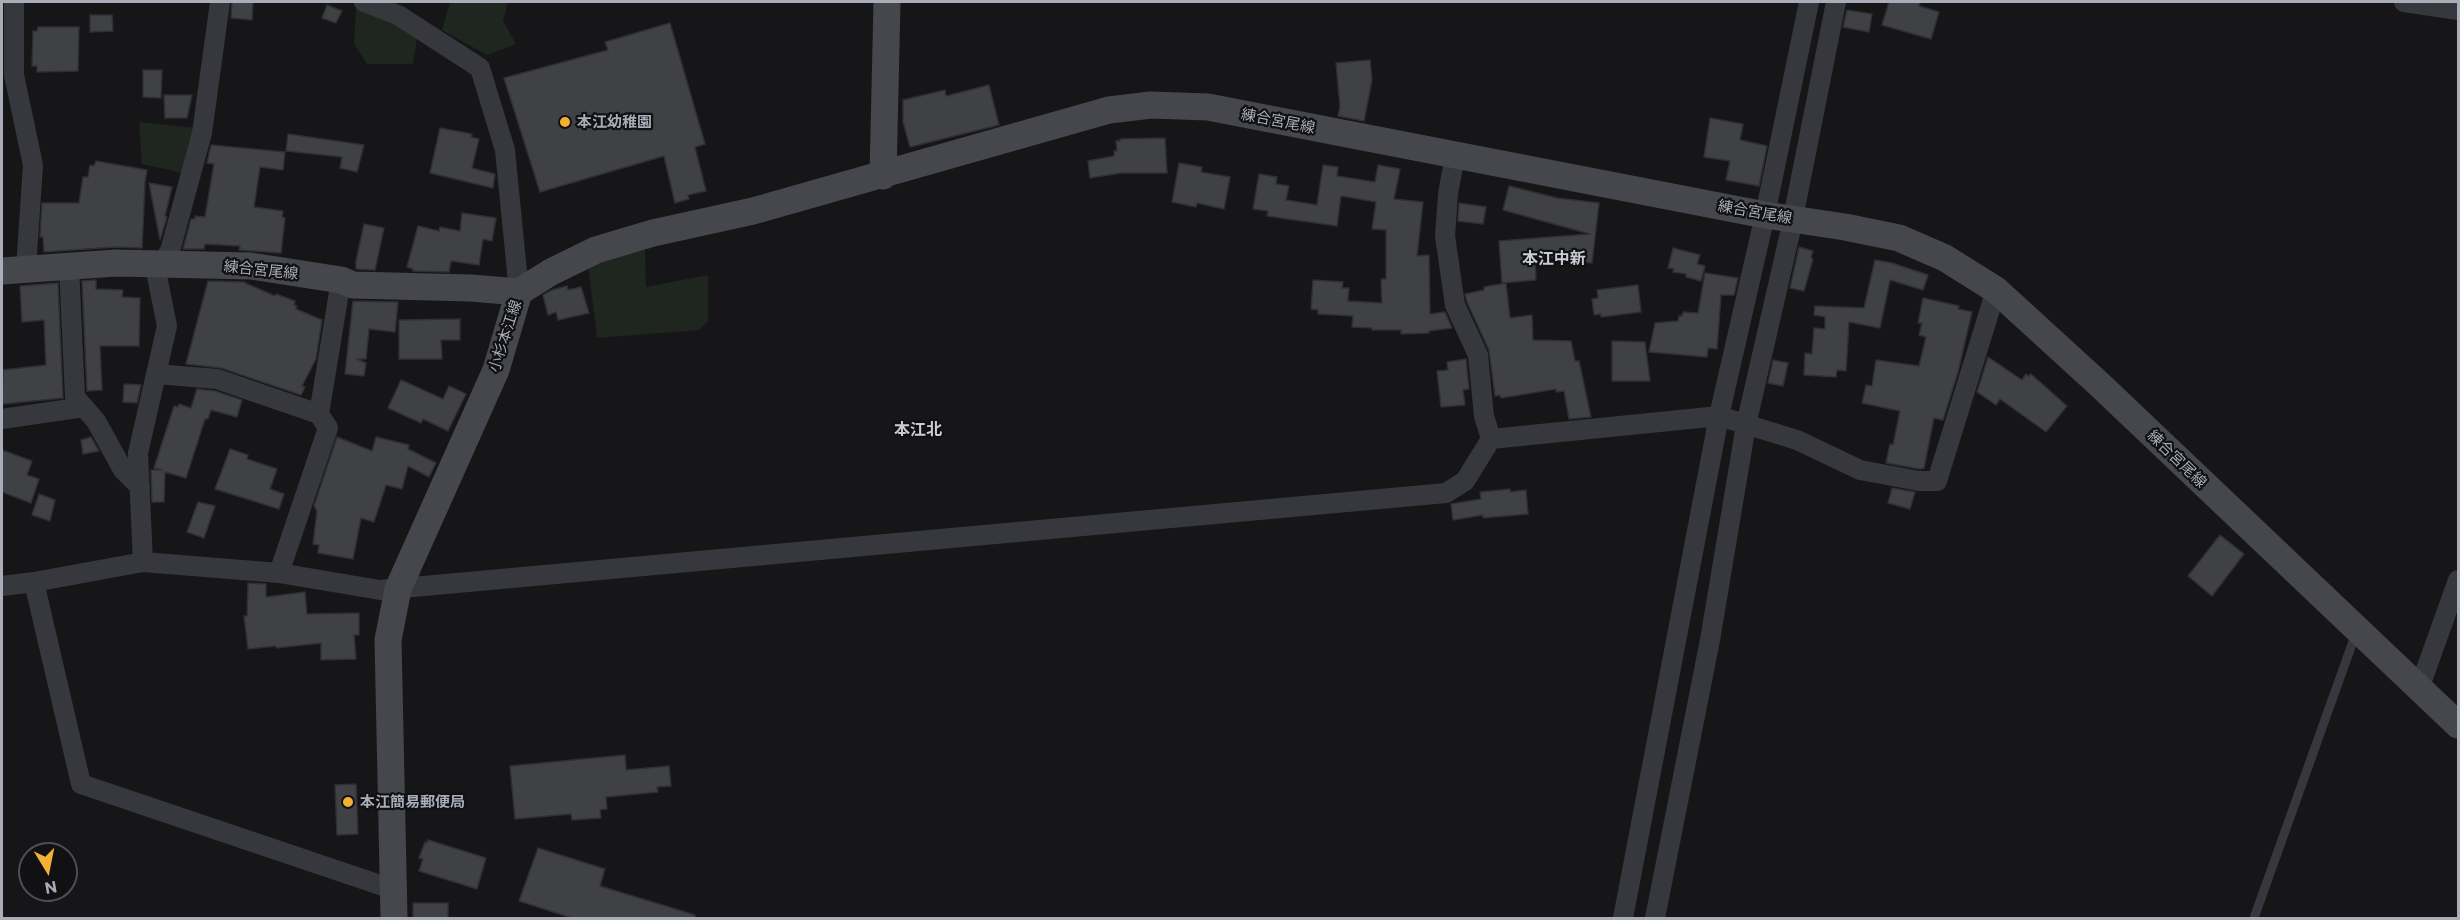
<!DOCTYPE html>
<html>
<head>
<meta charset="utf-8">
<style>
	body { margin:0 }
	#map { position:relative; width:2460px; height:920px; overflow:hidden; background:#161618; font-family:Commissioner,sans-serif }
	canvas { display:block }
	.frame { position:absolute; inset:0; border:3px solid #a8adb8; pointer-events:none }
	.north { position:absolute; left:18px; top:842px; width:60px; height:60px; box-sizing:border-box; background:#111113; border:2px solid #4d4f55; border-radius:50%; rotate:170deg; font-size:16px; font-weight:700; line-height:24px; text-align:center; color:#a8adb8 }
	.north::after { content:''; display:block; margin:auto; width:21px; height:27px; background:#f2b134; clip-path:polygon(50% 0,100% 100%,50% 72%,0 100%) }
</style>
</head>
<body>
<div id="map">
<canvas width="2460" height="920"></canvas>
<div class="frame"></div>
<div class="north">N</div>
</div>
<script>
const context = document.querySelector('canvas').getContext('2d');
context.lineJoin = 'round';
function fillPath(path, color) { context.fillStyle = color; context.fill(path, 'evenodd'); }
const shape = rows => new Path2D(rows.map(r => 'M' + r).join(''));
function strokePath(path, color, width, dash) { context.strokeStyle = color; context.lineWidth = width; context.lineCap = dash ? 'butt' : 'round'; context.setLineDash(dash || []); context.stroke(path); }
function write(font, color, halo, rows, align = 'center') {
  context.font = font + ' Commissioner,"Noto Sans JP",sans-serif'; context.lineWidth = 4.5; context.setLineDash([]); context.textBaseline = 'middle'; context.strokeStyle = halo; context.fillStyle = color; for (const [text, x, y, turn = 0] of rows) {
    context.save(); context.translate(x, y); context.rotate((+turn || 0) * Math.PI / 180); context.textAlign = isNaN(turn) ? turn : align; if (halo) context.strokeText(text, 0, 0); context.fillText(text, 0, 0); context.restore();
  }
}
fillPath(shape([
	[450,2,508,2,503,21,516,44,487,55,442,30],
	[356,7,418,32,413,64,367,64,354,43],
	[139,122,196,128,183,173,142,164],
	[645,250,646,287,708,275,708,321,699,330,597,338,588,264]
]), '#1e261f');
const building = shape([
	[232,2,253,2,252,20,231,18,232,2],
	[1889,2,1920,2,1919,6,1939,12,1931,39,1882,25,1889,2],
	[327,5,342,11,336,23,322,18,327,5],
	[1847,10,1872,14,1869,32,1843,27,1847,10],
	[90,15,112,15,113,31,90,32,90,15],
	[670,23,705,144,695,147,706,191,688,195,689,199,675,203,664,156,540,192,504,78,608,50,605,42,670,23],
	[38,27,79,27,78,71,37,72,37,66,32,66,33,31,37,31,38,27],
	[1370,60,1372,80,1364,121,1338,116,1340,107,1336,63,1370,60],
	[143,70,162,70,161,98,143,97,143,70],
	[989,85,999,125,910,147,903,122,903,100,945,90,946,96,989,85],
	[164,95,192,95,187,118,165,118,164,95],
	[1710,118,1743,124,1740,140,1767,146,1759,186,1726,180,1730,161,1704,157,1710,118],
	[440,128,472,134,471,137,479,139,472,168,495,174,493,188,430,173,440,128],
	[288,134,364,145,357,172,340,168,342,157,286,151,288,134],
	[1165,138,1167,173,1121,173,1090,178,1088,161,1114,156,1114,151,1117,151,1116,141,1120,141,1120,139,1165,138],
	[211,145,285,152,283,170,260,167,254,207,283,211,282,217,285,218,281,253,239,250,240,246,205,244,204,249,183,249,191,219,195,219,195,216,205,217,214,164,207,163,211,145],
	[96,161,147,170,145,182,142,248,115,247,44,252,43,237,40,237,42,203,79,203,83,177,88,177,90,165,94,166,96,161],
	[1179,163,1202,167,1201,172,1230,177,1224,209,1197,203,1196,207,1172,202,1179,163],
	[1323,165,1338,167,1337,176,1375,182,1378,165,1400,169,1394,199,1423,202,1417,256,1429,255,1430,314,1445,312,1452,328,1429,331,1429,333,1401,334,1401,330,1372,330,1372,328,1352,327,1353,316,1318,314,1318,310,1311,309,1313,280,1343,282,1342,288,1349,288,1348,301,1382,303,1381,279,1386,279,1386,230,1372,229,1376,202,1341,196,1337,226,1267,216,1268,211,1253,209,1259,174,1277,177,1276,184,1289,186,1286,200,1317,205,1323,165],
	[149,183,172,187,165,216,167,217,160,240,149,183],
	[1509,186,1557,198,1599,203,1592,263,1535,256,1536,280,1502,283,1499,241,1590,234,1503,210,1509,186],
	[1459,203,1486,207,1483,224,1458,221,1459,203],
	[462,213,496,218,492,241,483,239,479,265,451,261,449,272,413,271,413,269,407,267,418,226,439,231,440,227,460,231,462,213],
	[364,224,384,228,375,270,356,269,356,261,364,224],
	[1799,247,1813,251,1811,258,1813,259,1804,291,1790,288,1799,247],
	[1673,248,1700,255,1697,264,1705,266,1701,281,1686,277,1686,274,1673,272,1674,269,1668,268,1673,248],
	[1875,260,1892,263,1928,275,1923,290,1890,280,1880,328,1849,322,1846,371,1837,370,1836,377,1804,375,1805,353,1812,354,1814,328,1825,329,1825,317,1814,315,1815,306,1864,308,1875,260],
	[1705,273,1738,278,1734,295,1721,295,1717,349,1708,348,1707,357,1649,352,1655,323,1678,321,1679,316,1682,316,1683,312,1698,313,1705,273],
	[96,280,96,289,123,290,122,297,140,298,139,346,100,346,102,390,87,391,82,281,96,280],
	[208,281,245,282,245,283,275,296,276,294,295,301,294,305,297,306,296,309,322,320,316,359,302,386,305,387,301,395,221,368,186,364,208,281],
	[58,283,63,398,3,404,2,402,3,370,46,365,44,320,22,322,20,286,58,283],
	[1506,283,1510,318,1532,315,1533,340,1571,341,1575,361,1579,361,1591,417,1569,419,1564,391,1556,392,1556,389,1501,398,1500,395,1495,396,1489,350,1467,302,1465,294,1484,290,1484,287,1506,283],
	[1638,285,1641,312,1601,317,1601,314,1594,315,1592,299,1598,298,1597,290,1638,285],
	[567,286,568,290,581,287,589,313,558,320,556,312,548,315,543,295,552,290,567,286],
	[1923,298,1959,306,1958,309,1972,312,1958,372,1943,420,1934,418,1924,468,1920,469,1886,463,1890,444,1893,445,1900,411,1862,403,1866,385,1872,386,1876,360,1919,366,1926,337,1919,335,1922,323,1918,323,1923,298],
	[353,301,398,302,395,332,369,329,366,359,357,359,366,363,364,376,345,374,353,301],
	[460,319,460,340,441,340,442,359,399,359,399,320,460,319],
	[1612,341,1645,342,1650,381,1612,381,1612,341],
	[1988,357,2022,380,2026,374,2029,376,2031,374,2067,406,2046,432,2000,399,1996,405,1977,392,1988,357],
	[1466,359,1469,389,1463,390,1465,405,1441,407,1437,371,1448,370,1447,362,1466,359],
	[1773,360,1788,363,1783,386,1768,383,1773,360],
	[401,380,443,399,449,386,466,394,448,431,423,419,421,423,388,408,401,380],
	[124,384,141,385,137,403,123,402,124,384],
	[197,389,215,391,242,400,237,417,211,410,208,419,205,419,186,478,165,472,164,502,152,502,151,470,162,470,154,468,174,406,178,407,179,404,191,408,197,389],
	[91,437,99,451,83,454,81,440,91,437],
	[337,437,372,451,376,437,409,445,408,449,436,463,429,477,408,466,402,489,386,485,374,522,361,518,353,559,318,553,319,545,313,544,317,511,314,506,337,437],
	[230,449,248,455,247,459,277,469,270,489,284,494,279,509,215,489,230,449],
	[2,450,32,461,27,475,39,479,31,503,2,492,2,450],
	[1892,488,1915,492,1910,509,1888,503,1892,488],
	[1510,489,1510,492,1526,490,1528,514,1483,518,1483,515,1453,520,1451,504,1481,499,1480,492,1510,489],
	[39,494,55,500,50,521,32,515,39,494],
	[198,502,215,506,204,538,187,532,198,502],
	[2220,535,2244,554,2212,596,2188,576,2220,535],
	[248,583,266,584,266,597,305,592,307,614,359,613,359,635,354,635,356,659,321,660,321,643,276,648,276,646,248,649,244,616,247,616,248,583],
	[625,755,626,770,669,766,671,786,657,787,658,792,606,797,607,809,600,810,601,818,572,820,571,814,515,819,510,766,625,755],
	[356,784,358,834,337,835,335,785,356,784],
	[428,840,486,858,477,889,419,871,423,859,419,858,425,842,427,843,428,840],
	[538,848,605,869,600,886,695,915,695,918,572,918,519,901,538,848],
	[413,903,448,903,448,918,413,918,413,903]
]);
fillPath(building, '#404145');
strokePath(building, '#303034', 1.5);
strokePath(shape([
	[2254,918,2356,633]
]), '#37383d', 9);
strokePath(shape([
	[14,2,14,75,33,165,26,269],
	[364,2,398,15,480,68,505,150,519,292],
	[2404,2,2458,10],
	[1455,155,1448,194,1445,236,1455,305,1478,355,1484,416,1491,439],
	[69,266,75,397,96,421,123,470,140,487],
	[156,374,217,379,319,414,328,428,279,573],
	[319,414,341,280],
	[2,419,84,407],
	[143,562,138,453,167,326,156,271,170,251,202,133,220,2],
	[34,582,81,784,392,889],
	[2,586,34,582,143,562,279,573,380,590,1446,493,1465,481,1491,439,1719,416,1797,440,1860,470,1919,481,1937,481,1996,290],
	[2419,689,2458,580],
	[1623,918,1719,416,1765,215,1809,2],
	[1655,918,1710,640,1746,425,1790,233,1836,2]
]), '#37383d', 20);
strokePath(shape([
	[883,176,887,2],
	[2,271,116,263,251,266,341,280,353,285,471,288,519,292],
	[394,918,388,640,398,589,496,370,519,292,551,272,596,250,653,233,753,211,1109,110,1151,105,1208,107,1765,215,1845,227,1899,238,1945,258,1996,290,2100,385,2458,725]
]), '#45474d', 27);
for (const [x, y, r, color] of [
	[565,122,6,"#f2b134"],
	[348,802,6,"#f2b134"]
]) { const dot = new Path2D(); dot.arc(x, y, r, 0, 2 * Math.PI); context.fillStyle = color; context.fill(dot); strokePath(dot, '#111113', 2); }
write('15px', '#a8adb8', '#111113', [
	["練合宮尾線",1278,121,11],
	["練合宮尾線",1755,212,10],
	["練合宮尾線",261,270,6],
	["小杉本江線",505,336,-72],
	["練合宮尾線",2177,459,44]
]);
write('bold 15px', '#a8adb8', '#111113', [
	["本江幼稚園",577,122],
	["本江簡易郵便局",360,802]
], 'left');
write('bold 16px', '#c9ccd4', '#111113', [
	["本江中新",1554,259],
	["本江北",918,430]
]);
</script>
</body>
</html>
